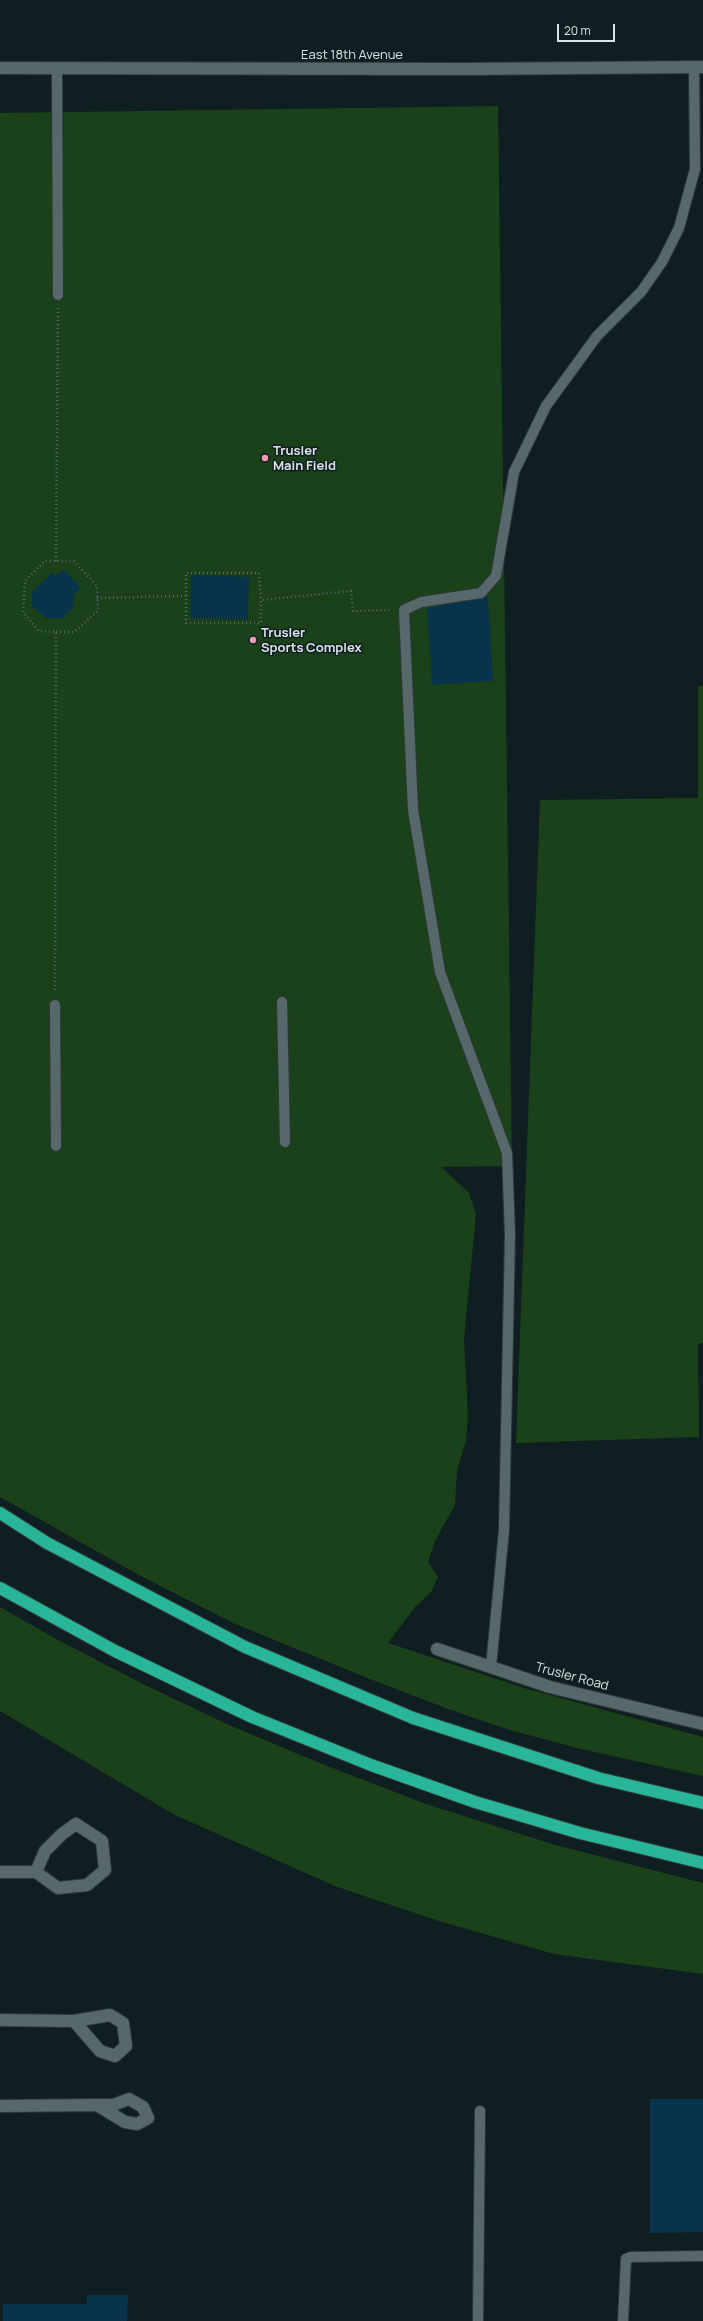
<!DOCTYPE html>
<html>
<head>
<meta charset="utf-8">
<style>
	body { margin:0 }
	#map { position:relative; width:703px; height:2321px; overflow:hidden; background:#0f1f21; font-family:Manrope,sans-serif }
	canvas { display:block }
	.scale { position:absolute; left:557px; top:24px; width:58px; height:18px; box-sizing:border-box; border:2px solid #dae3e5; border-top:0; padding-left:5px; font-size:12px; line-height:14px; white-space:nowrap; color:#dae3e5; -webkit-text-stroke:3px #0f1f21; paint-order:stroke }
</style>
</head>
<body>
<div id="map">
<canvas width="703" height="2321"></canvas>
<div class="scale">20 m</div>
</div>
<script>
const context = document.querySelector('canvas').getContext('2d');
context.lineJoin = 'round';
function fillPath(path, color) { context.fillStyle = color; context.fill(path, 'evenodd'); }
const shape = rows => new Path2D(rows.map(r => 'M' + r).join(''));
function strokePath(path, color, width, dash) { context.strokeStyle = color; context.lineWidth = width; context.lineCap = dash ? 'butt' : 'round'; context.setLineDash(dash || []); context.stroke(path); }
function write(font, color, halo, rows, align = 'center') {
  context.font = font + ' Manrope,sans-serif'; context.lineWidth = 3; context.setLineDash([]); context.textBaseline = 'middle'; context.strokeStyle = halo; context.fillStyle = color; for (const [text, x, y, turn = 0] of rows) {
    context.save(); context.translate(x, y); context.rotate((+turn || 0) * Math.PI / 180); context.textAlign = isNaN(turn) ? turn : align; if (halo) context.strokeText(text, 0, 0); context.fillText(text, 0, 0); context.restore();
  }
}
fillPath(shape([
	[498,106,512,1166,441,1167,469,1193,476,1214,464,1339,468,1415,466,1441,457,1470,455,1505,435,1541,428,1562,438,1577,431,1592,415,1607,388,1643,524,1688,703,1737,703,1776,577,1748,510,1730,448,1709,365,1677,233,1623,139,1575,0,1497,0,113],
	[698,686,703,686,703,1343,698,1344,699,1437,516,1443,540,800,698,798],
	[0,1607,58,1640,143,1684,229,1725,317,1762,426,1804,552,1844,703,1883,703,1974,554,1954,439,1921,335,1886,175,1815,0,1711]
]), '#1b411a');
fillPath(shape([
	[63,569,81,587,74,594,73,608,61,619,46,618,32,606,32,592,52,573,56,576],
	[191,575,249,577,248,619,190,618],
	[488,597,493,681,432,685,427,608],
	[650,2099,703,2099,703,2232,650,2233],
	[87,2295,128,2295,127,2321,3,2321,3,2304,87,2304]
]), '#07344c');
const lane = shape([
	[57,68,58,295],
	[282,1002,285,1142],
	[55,1005,56,1146],
	[491,1667,504,1530,510,1235,507,1153,440,972,413,810,404,610,421,602,481,593,496,576,514,472,546,406,597,336,641,292,662,262,679,228,695,169,694,67],
	[478,2321,480,2111],
	[623,2321,626,2259,631,2257,703,2256]
]);
const street = shape([
	[0,68,463,69,703,67],
	[437,1649,550,1687,703,1724],
	[0,1872,36,1872,58,1888,87,1885,105,1870,102,1841,76,1824,62,1834,45,1851,36,1872],
	[0,2020,74,2021,110,2015,123,2023,126,2046,115,2056,100,2051,74,2021],
	[0,2106,97,2105,113,2105,129,2099,143,2107,148,2118,137,2124,125,2122,97,2105]
]);
const highway = shape([
	[0,1513,47,1543,245,1647,413,1718,598,1778,703,1803],
	[0,1588,115,1651,252,1717,371,1765,475,1802,580,1833,703,1863]
]);
strokePath(lane, '#30383a', 12);
strokePath(street, '#30383a', 14);
strokePath(highway, '#30383a', 14);
strokePath(shape([
	[56,561,58,308],
	[186,596,186,573,259,573,261,600],
	[97,598,186,596,186,623,261,623,261,600,351,591,353,611,390,610],
	[55,990,56,632,39,631,23,612,25,581,45,561,74,561,97,586,98,611,74,632,56,632]
]), '#596668', 2.5, [1, 3]);
strokePath(lane, '#57686a', 10);
strokePath(street, '#57686a', 12);
strokePath(highway, '#28b598', 12);
for (const [x, y, r, color] of [
	[265,458,4,"#f29aaf"],
	[253,640,4,"#f29aaf"]
]) { const dot = new Path2D(); dot.arc(x, y, r, 0, 2 * Math.PI); context.fillStyle = color; context.fill(dot); strokePath(dot, '#0f1f21', 1.5); }
write('13px', '#dae3e5', '#0f1f21', [
	["East 18th Avenue",352,55],
	["Trusler Road",572,1677,15]
]);
write('bold 13px', '#dae3e5', '#0f1f21', [
	["Trusler",273,451],
	["Main Field",273,466],
	["Trusler",261,633],
	["Sports Complex",261,648]
], 'left');
</script>
</body>
</html>
